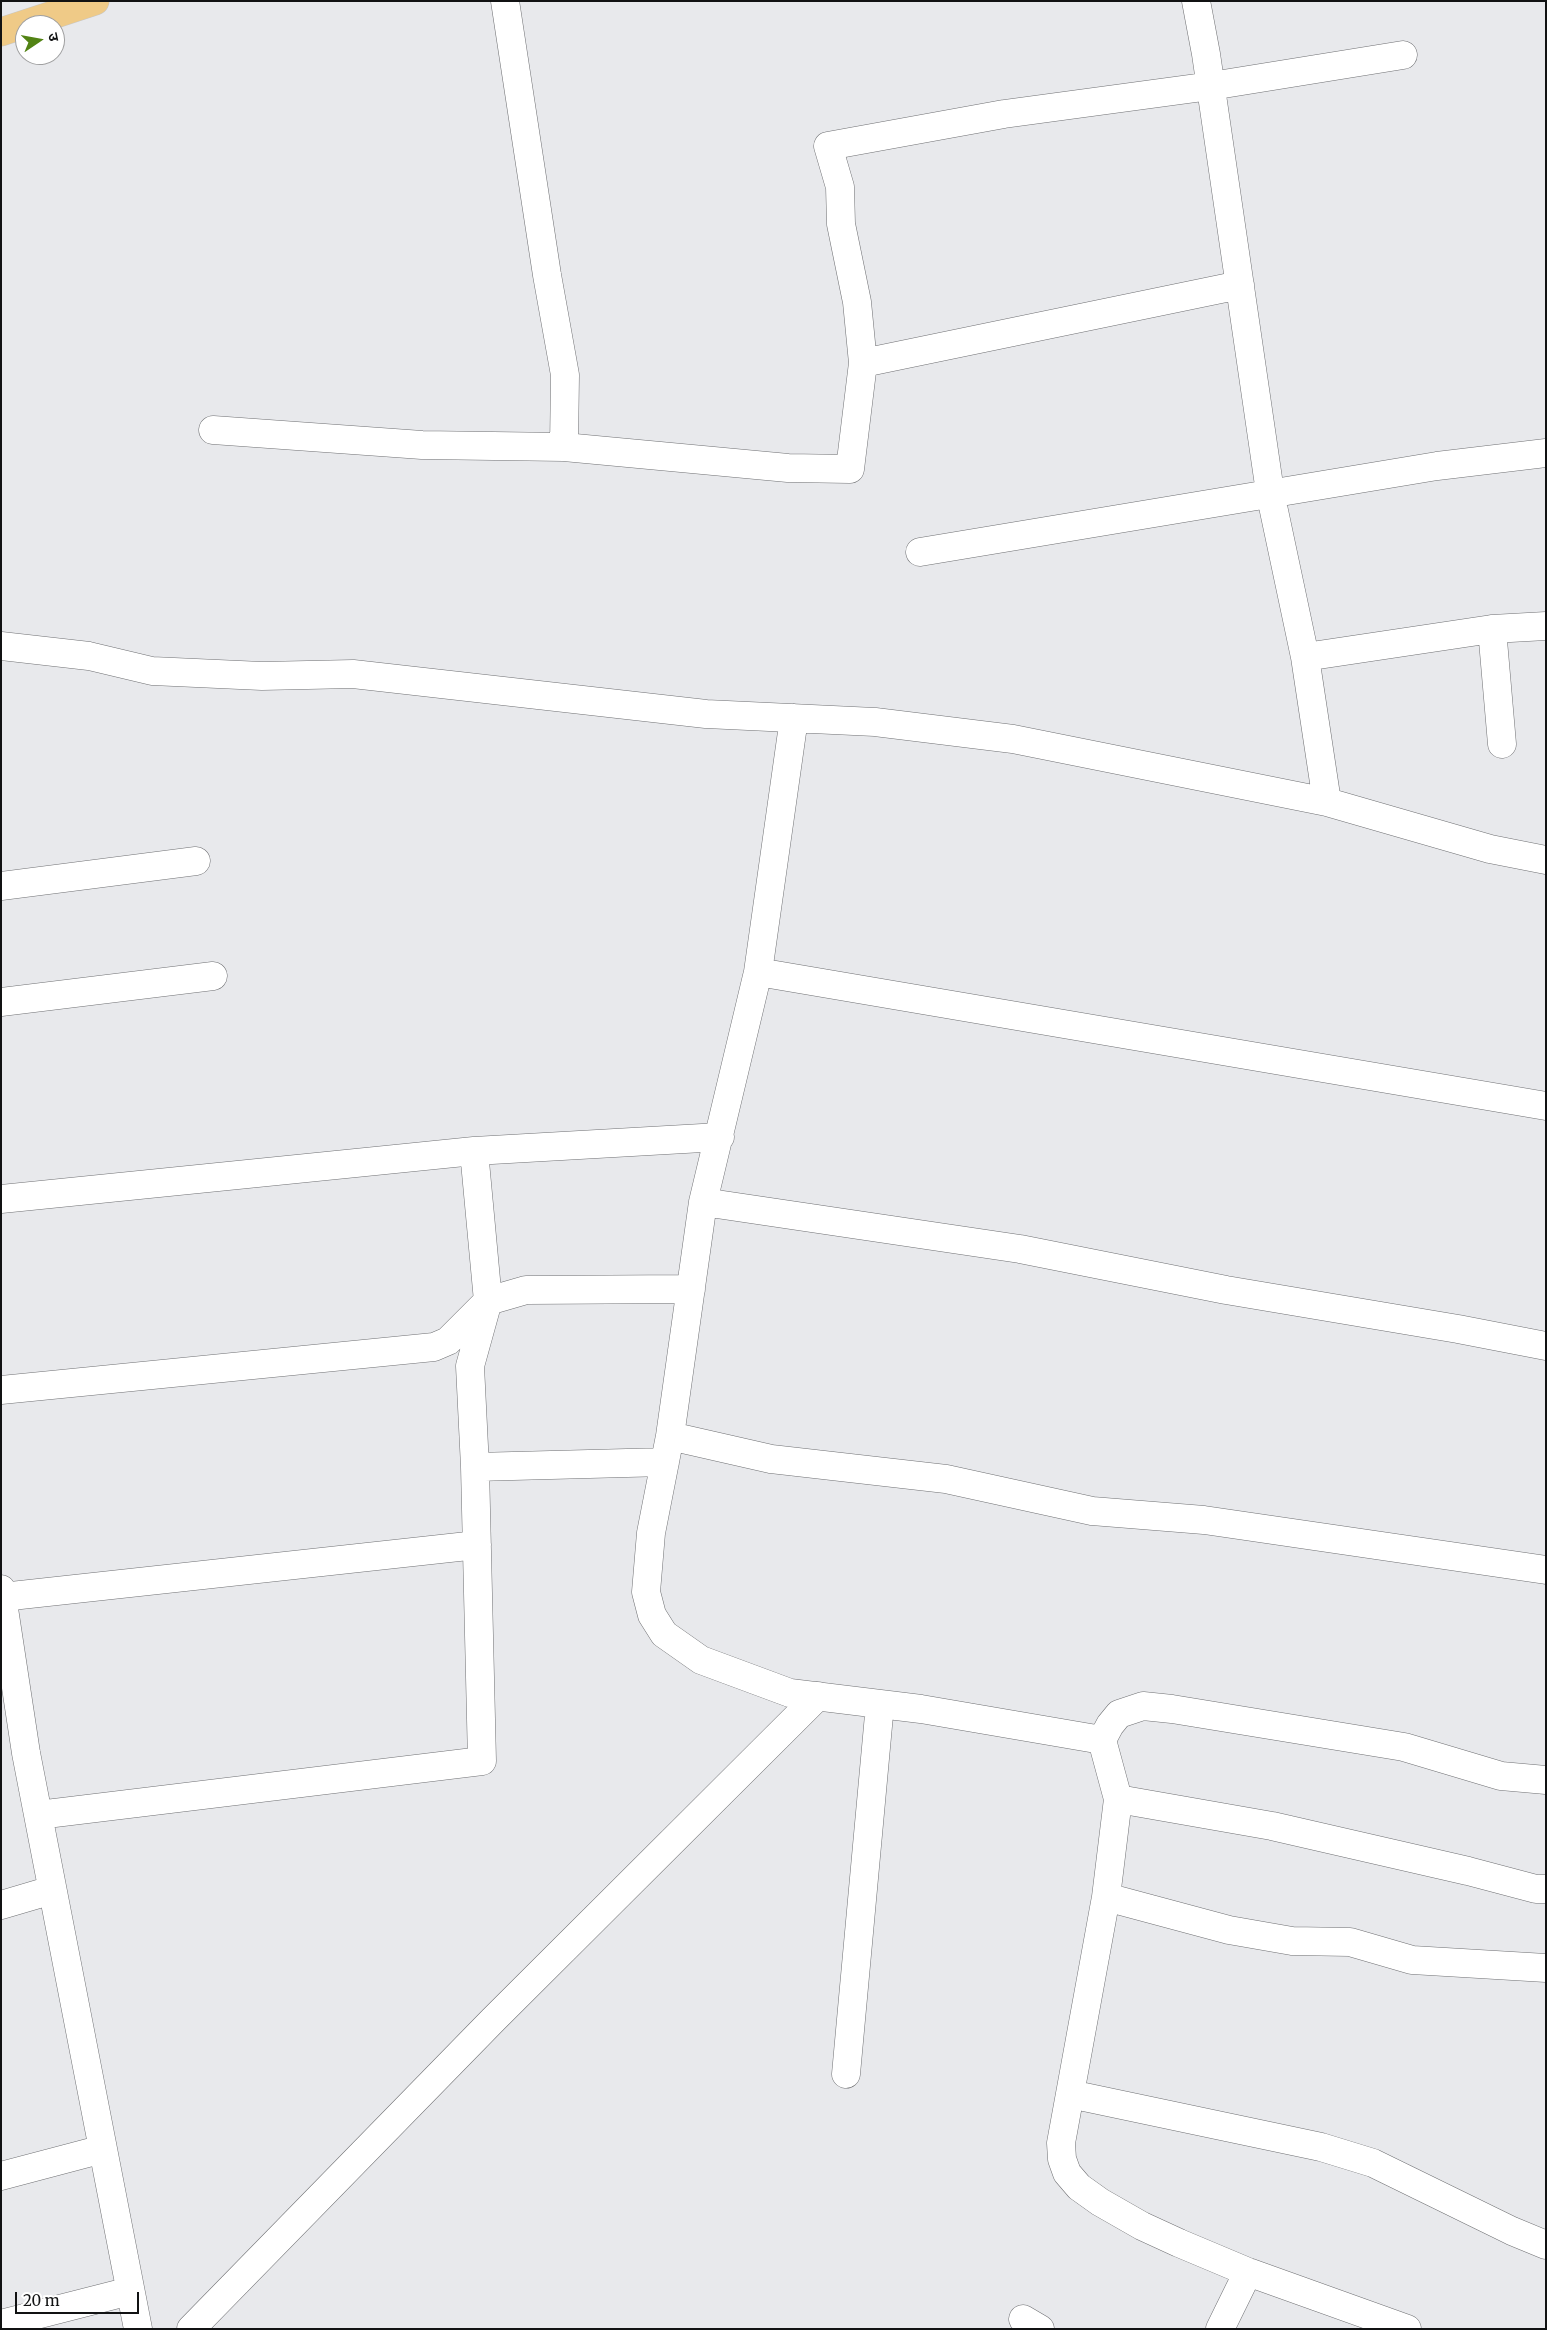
<!DOCTYPE html>
<html>
<head>
<meta charset="utf-8">
<style>
	body { margin:0 }
	#map { position:relative; width:1547px; height:2330px; overflow:hidden; background:#e8e9ec; font-family:Merriweather,"Noto Sans Devanagari",serif }
	canvas { display:block }
	.frame { position:absolute; inset:0; border:2px solid #111213; pointer-events:none }
	.north { position:absolute; left:15px; top:15px; width:50px; height:50px; box-sizing:border-box; background:#fff; border:1px solid #a0a0a1; border-radius:50%; rotate:78deg; font-size:14px; font-weight:700; line-height:20px; text-align:center; color:#111213 }
	.north::after { content:''; display:block; margin:auto; width:18px; height:22px; background:#528314; clip-path:polygon(50% 0,100% 100%,50% 72%,0 100%) }
	.scale { position:absolute; left:15px; top:2292px; width:124px; height:22px; box-sizing:border-box; border:2px solid #111213; border-top:0; padding-left:6px; font-size:15px; line-height:18px; white-space:nowrap; color:#111213; -webkit-text-stroke:4px #fff; paint-order:stroke }
</style>
</head>
<body>
<div id="map">
<canvas width="1547" height="2330"></canvas>
<div class="frame"></div>
<div class="north">उ</div>
<div class="scale">20 m</div>
</div>
<script>
const context = document.querySelector('canvas').getContext('2d');
context.lineJoin = 'round';
const shape = rows => new Path2D(rows.map(r => 'M' + r).join(''));
function strokePath(path, color, width, dash) { context.strokeStyle = color; context.lineWidth = width; context.lineCap = dash ? 'butt' : 'round'; context.setLineDash(dash || []); context.stroke(path); }
const minor = shape([
	[505,1,547,275,565,375,564,447],
	[1196,1,1206,54,1270,492,1305,657,1327,802],
	[863,363,1240,285],
	[213,430,422,445,564,447,788,468,850,469,863,363,857,302,841,224,840,187,828,146,1004,114,1211,86,1403,55],
	[920,552,1437,466,1546,453],
	[1492,629,1502,744],
	[1,646,89,656,152,671,262,676,353,674,706,714,875,722,1013,739,1327,802,1490,849,1546,860],
	[1305,657,1492,629,1546,626],
	[794,718,758,972,703,1202,670,1436,651,1533,646,1592,652,1615,664,1634,701,1660,790,1693,921,1709,1102,1740,1118,1799,1106,1897,1061,2143,1062,2159,1067,2173,1079,2187,1100,2202,1142,2226,1179,2243,1248,2272,1407,2329],
	[1,886,196,861],
	[758,972,1546,1106],
	[1,1002,213,976],
	[1,1199,474,1151,720,1137],
	[703,1202,1020,1249,1226,1290,1458,1329,1546,1346],
	[1,1390,434,1347,448,1341,488,1301,526,1290,691,1289],
	[670,1436,771,1459,946,1479,1092,1511,1204,1520,1546,1570],
	[475,1467,665,1462],
	[1,1589,26,1753,138,2329],
	[2,1597,477,1545],
	[1102,1740,1110,1725,1119,1714,1143,1706,1172,1709,1404,1747,1501,1776,1546,1780],
	[1118,1799,1272,1826,1468,1871,1536,1889,1546,1889],
	[38,1815,482,1761,475,1467,470,1366,488,1301,474,1151],
	[1106,1897,1229,1930,1292,1941,1350,1942,1412,1960,1546,1968],
	[1,1905,52,1890],
	[846,2074,880,1704],
	[1070,2094,1321,2147,1373,2163,1512,2231,1546,2245],
	[1,2176,103,2149],
	[1023,2319,1040,2329],
	[1,2324,130,2291],
	[191,2329,493,2020,818,1696],
	[1220,2329,1248,2272]
]);
const major = shape([
	[1,32,95,1]
]);
strokePath(minor, '#6f7073', 29);
strokePath(major, '#c6c6c6', 29);
strokePath(minor, '#fff', 28);
strokePath(major, '#efca87', 28);
</script>
</body>
</html>
